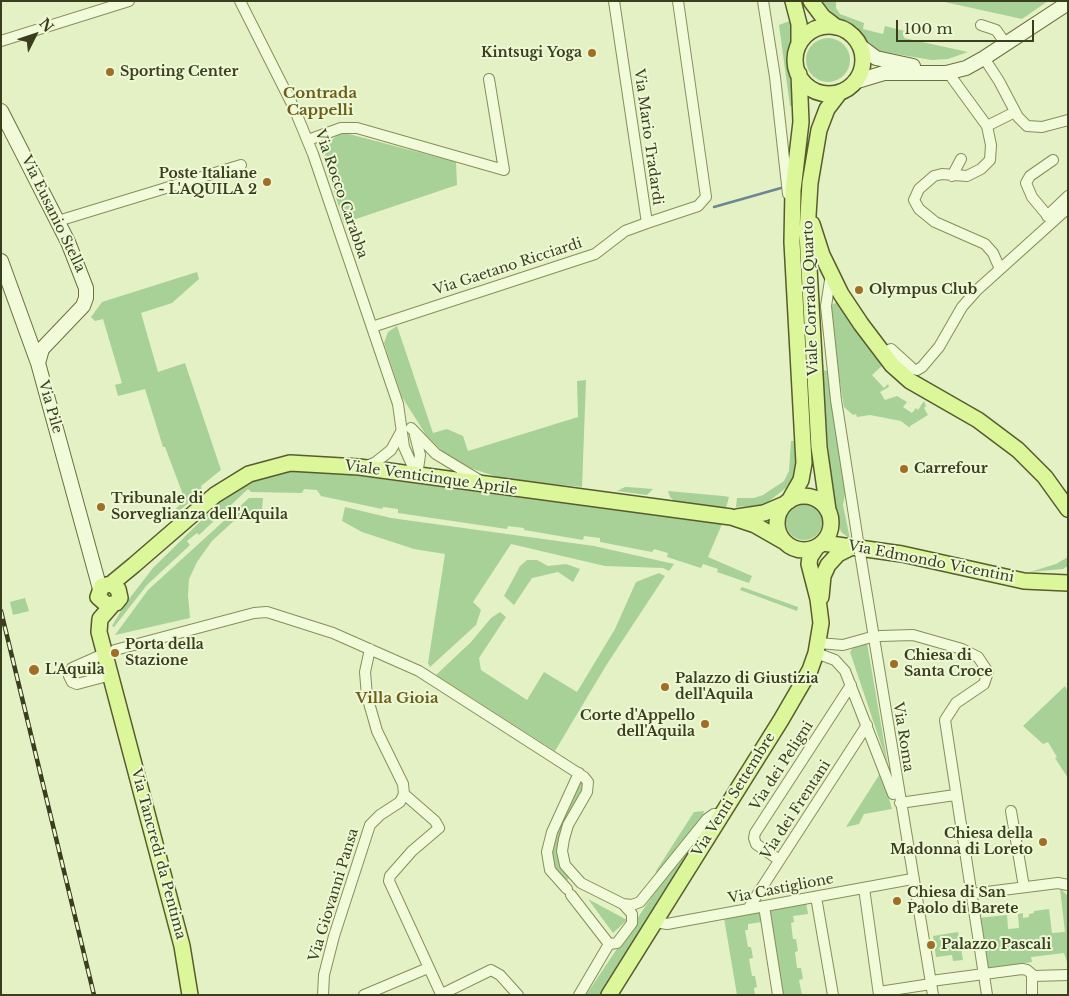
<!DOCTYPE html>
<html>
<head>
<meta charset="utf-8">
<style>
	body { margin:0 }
	#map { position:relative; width:1069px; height:996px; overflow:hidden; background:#e4f1c4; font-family:"Libre Baskerville",serif }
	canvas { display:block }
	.frame { position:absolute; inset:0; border:2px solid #3a3d1e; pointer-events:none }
	.north { position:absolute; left:10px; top:10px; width:50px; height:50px; -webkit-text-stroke:4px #edf8d5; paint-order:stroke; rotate:49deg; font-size:14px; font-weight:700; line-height:20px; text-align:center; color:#3a3d1e }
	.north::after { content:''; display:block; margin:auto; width:18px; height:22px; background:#3a3d1e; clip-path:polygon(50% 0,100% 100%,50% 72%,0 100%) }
	.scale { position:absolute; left:896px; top:20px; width:138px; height:22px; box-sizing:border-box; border:2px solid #3a3d1e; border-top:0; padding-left:6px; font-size:15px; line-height:18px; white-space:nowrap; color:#3a3d1e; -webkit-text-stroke:4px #edf8d5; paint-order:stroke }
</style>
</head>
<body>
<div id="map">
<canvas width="1069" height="996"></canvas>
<div class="frame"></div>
<div class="north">N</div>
<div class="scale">100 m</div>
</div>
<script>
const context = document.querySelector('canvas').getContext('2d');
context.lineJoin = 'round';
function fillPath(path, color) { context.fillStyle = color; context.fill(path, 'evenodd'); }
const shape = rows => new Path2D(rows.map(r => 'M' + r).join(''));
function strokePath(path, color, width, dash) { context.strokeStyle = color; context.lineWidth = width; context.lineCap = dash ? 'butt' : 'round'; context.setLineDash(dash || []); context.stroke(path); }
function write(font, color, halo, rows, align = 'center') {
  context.font = font + ' "Libre Baskerville",serif'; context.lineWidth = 4; context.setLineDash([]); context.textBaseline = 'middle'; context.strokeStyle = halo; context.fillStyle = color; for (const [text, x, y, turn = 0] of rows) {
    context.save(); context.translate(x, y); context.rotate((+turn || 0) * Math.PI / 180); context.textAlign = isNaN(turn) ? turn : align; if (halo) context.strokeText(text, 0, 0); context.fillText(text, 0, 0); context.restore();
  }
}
fillPath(shape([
	[822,1,836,1,836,8,840,14,864,23,863,29,883,34,885,26,905,31,904,38,968,52,948,59,932,60,883,52,873,48,857,27,835,16],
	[940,1,1048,1,1022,19],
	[792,20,794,35,787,59,795,106,790,106,779,25],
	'806 60a22 22 0 1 1 44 0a22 22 0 1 1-44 0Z',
	[345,133,456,162,457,185,344,223,323,156,330,142,336,136],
	[197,272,199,279,172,303,141,313,158,372,185,363,221,470,201,486,202,491,170,519,168,516,185,500,165,447,163,447,145,389,118,396,115,385,122,383,103,319,95,321,91,317,102,302],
	[837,302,884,364,872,375,884,388,888,384,889,387,880,392,885,400,897,396,907,402,903,407,912,413,916,408,918,410,924,401,926,406,924,408,928,415,910,426,910,428,901,421,870,415,857,417,856,414,853,415,844,407,828,307],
	[397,326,433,433,447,429,463,436,468,451,578,417,577,381,586,380,582,487,504,479,464,466,446,455,426,435,402,397,384,343,388,332],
	[825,370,828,372,845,494,843,505,850,539,841,532,834,505,824,404,822,372],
	[791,441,796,441,797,458,794,476,786,488,764,505,736,507,737,498,754,498,763,495,784,481,789,471],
	[313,470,722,524,708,557,752,576,749,583,717,572,718,569,703,564,701,568,667,557,668,553,654,549,652,552,600,542,600,538,584,536,583,540,524,530,524,528,508,526,507,529,398,513,398,509,383,507,382,509,321,496,317,490,304,489,302,493,251,492,248,489,199,535,197,533,187,541,190,545,147,585,114,627,112,626,125,604,153,568,221,501,256,479,288,471],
	[625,487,627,487,653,489,647,495,617,491],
	[668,491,723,496,729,497,726,508,674,501,670,497],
	[249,498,263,498,262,510,247,512,238,517,212,541,197,562,189,579,188,595,190,618,115,635,148,590],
	'786 522a18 18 0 1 1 36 0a18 18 0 1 1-36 0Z',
	[345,507,391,518,594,546,674,564,669,571,663,568,605,566,511,544,473,602,481,610,476,625,430,667,428,663,445,554,414,549,362,532,342,521],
	[1068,557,1068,566,1063,569,1030,572,1056,564],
	[527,560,537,560,548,566,566,564,580,569,573,582,558,572,532,578,514,605,504,596,520,566],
	[659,573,665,576,607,664,555,751,436,675,471,642,491,618,500,612,506,617,479,658,481,670,527,700,544,672,577,692,615,629,636,582],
	[742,587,798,607,797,611,740,590],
	[25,598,29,611,13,615,10,602],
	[867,643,888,765,850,652,853,648],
	[1065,686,1068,692,1068,778,1055,758,1057,757,1048,742,1043,744,1023,726],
	[881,772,892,809,864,814,859,824,846,827],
	[582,780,587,785,563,836,569,878,566,881,555,871,551,860,552,843],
	[704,811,702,819,655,879,656,871,694,812],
	[713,817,603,995,586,995,653,895],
	[1060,888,1068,896,1068,965,1064,953,1031,957,1032,962,986,969,978,918,1007,915,1008,929,1019,928,1018,914,1023,913,1023,918,1029,917,1029,914,1034,913,1034,911,1049,909,1052,933,1065,932],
	[588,899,627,920,613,933],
	[806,902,808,914,793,916,794,922,791,923,793,939,796,939,798,951,795,952,797,968,801,968,803,979,799,980,802,995,781,995,768,909],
	[761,911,762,922,748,924,748,930,745,930,748,947,751,947,753,958,749,959,752,976,755,976,757,987,754,988,755,995,737,995,724,918],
	[958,932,963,960,953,961,952,955,936,957,933,936]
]), '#a7d197');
strokePath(shape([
	[714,207,781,188]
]), '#6c8694', 2.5);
const street = shape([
	[240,1,294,108,313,154,398,404,404,447,417,476],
	[614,1,647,223,698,206,706,197,678,1],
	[763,1,775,77,788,194],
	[981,25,996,30,1006,44],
	[1,41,129,1],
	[984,58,999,81,1018,117,1027,126,1042,127,1068,120],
	[951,72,952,78,987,126,991,145,990,160,981,169,967,176,942,174,934,176,919,189,914,200,919,209,935,222,985,244,993,253,1000,269],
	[987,126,1015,112],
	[308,140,341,128,357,128,504,170,489,79],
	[952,176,961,159],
	[1047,216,1068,196],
	[58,221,241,165],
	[1052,221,1032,197,1026,183,1030,176,1053,160],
	[831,274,826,306,836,400,858,541],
	[372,327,595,254,625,231,647,223],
	[882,353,891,349,913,369,917,370,922,367,939,347,962,307,977,290,1068,208],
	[411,428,436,454,479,480],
	[415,435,420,455,417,476],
	[364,467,376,462,391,450,401,432],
	[860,553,933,995],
	[880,636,913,635,962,649,978,657,988,672,984,684,956,703,945,720,987,995],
	[818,643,843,645,868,638],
	[115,650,254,613,267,612,333,633,419,671,584,777,588,782,587,792,568,825,564,839,562,851,565,865,581,883,623,904,632,905,640,902,707,819,714,814,721,814],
	[108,652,72,668,69,676,72,682,77,684,111,675],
	[816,653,835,660,845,671,893,794],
	[404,794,435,821,439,828,412,851,390,876,389,881,441,994],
	[900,803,955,795],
	[1011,811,1024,887],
	[775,857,756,844,754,838,755,833,851,685],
	[864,888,879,995],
	[567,889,550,870,547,852,552,832,579,773],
	[971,894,1058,883,1068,885],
	[571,895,609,944,617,943,632,923,632,914,623,904],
	[816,897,833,995],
	[764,906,778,995],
	[748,909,867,725],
	[655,922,667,924,912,879],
	[1032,975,1032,995],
	[931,981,1022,969,1027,970,1034,976,1068,975],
	[879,992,931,984],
	[323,995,324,975,334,936,370,825,380,815,400,802,404,794,403,784,377,731,367,696,365,672,370,649],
	[364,995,428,968],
	[440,995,491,970,500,975,518,995],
	[579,995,609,944]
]);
const secondary = shape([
	[860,46,876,58,913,66],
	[854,82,884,73,946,73,966,68,984,58,1068,3],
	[1,111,68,242,86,288,86,298,83,306,42,349,38,363],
	[1,261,38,363,100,589]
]);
const primary = shape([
	[793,1,799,24,799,44],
	[811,1,823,17,836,27],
	'795 60a34 34 0 1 1 68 0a34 34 0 1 1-68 0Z',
	[812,224,822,255,841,294,861,324,892,365,910,381,978,420,1018,450,1045,477,1068,509],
	'777 523a27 27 0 1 1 54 0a27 27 0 1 1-54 0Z',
	[789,501,801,480,804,463,792,242,793,190,801,122,799,74],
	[828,510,819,447,807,232,810,183,819,130,827,109,840,92],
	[737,517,764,513,785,504],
	[823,543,902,554,1024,581,1068,583],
	[111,584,118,589,120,598,116,603,107,605,98,597,102,586,111,584,134,565,215,495,249,474,290,463,359,467,731,517,755,525,783,541],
	[821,597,823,576,828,565,838,554,854,546],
	[113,604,100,619,99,632,182,946,190,995],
	[609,995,781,720,810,670,816,653,821,623,818,599,809,564,810,557,816,548]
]);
strokePath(street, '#878e59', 12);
strokePath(secondary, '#6a703c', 16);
strokePath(primary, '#585b2d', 18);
strokePath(street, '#f1fbd9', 10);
strokePath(secondary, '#f1fbd9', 14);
strokePath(primary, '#dcf69a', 15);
const rail = shape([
	[1,611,94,995]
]);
strokePath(rail, '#3a3d1e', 4.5);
strokePath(rail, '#edf8d5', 2.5, [8]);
const streetBridge = shape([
	[858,541,860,553]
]);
strokePath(streetBridge, '#878e59', 12, []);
strokePath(streetBridge, '#f1fbd9', 10);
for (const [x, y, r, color] of [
	[592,53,5,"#a16e25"],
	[110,72,5,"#a16e25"],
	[267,182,5,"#a16e25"],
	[859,290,5,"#a16e25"],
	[904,469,5,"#a16e25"],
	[101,507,5,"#a16e25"],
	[115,653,5,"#a16e25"],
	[894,664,5,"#a16e25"],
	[34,670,6,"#a16e25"],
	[665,687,5,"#a16e25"],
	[705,724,5,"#a16e25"],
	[1043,842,5,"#a16e25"],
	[897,901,5,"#a16e25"],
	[931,945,5,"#a16e25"]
]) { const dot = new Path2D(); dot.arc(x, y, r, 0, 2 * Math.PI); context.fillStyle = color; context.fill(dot); strokePath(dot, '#edf8d5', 2); }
write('bold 14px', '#3a3d1e', '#edf8d5', [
	["Kintsugi Yoga",582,53,"right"],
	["Sporting Center",120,72],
	["Poste Italiane",257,174,"right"],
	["- L'AQUILA 2",257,190,"right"],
	["Olympus Club",869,290],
	["Carrefour",914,469],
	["Tribunale di",111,499],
	["Sorveglianza dell'Aquila",111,515],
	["Porta della",125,645],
	["Stazione",125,661],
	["Chiesa di",904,656],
	["Santa Croce",904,672],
	["L'Aquila",45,670],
	["Palazzo di Giustizia",675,679],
	["dell'Aquila",675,695],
	["Corte d'Appello",695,716,"right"],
	["dell'Aquila",695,732,"right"],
	["Chiesa della",1033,834,"right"],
	["Madonna di Loreto",1033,850,"right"],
	["Chiesa di San",907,893],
	["Paolo di Barete",907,909],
	["Palazzo Pascali",941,945]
], 'left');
write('14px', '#3a3d1e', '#edf8d5', [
	["Via Mario Tradardi",648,137,82],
	["Via Rocco Carabba",341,194,71],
	["Via Eusanio Stella",53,214,64],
	["Via Gaetano Ricciardi",508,267,-18],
	["Viale Corrado Quarto",811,298,-92],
	["Via Pile",50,407,74],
	["Viale Venticinque Aprile",431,478,8],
	["Via Edmondo Vicentini",931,562,11],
	["Via Roma",903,737,81],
	["Via dei Peligni",782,766,-57],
	["Via Venti Settembre",734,795,-58],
	["Via dei Frentani",796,810,-57],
	["Via Tancredi da Pentima",158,854,75],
	["Via Castiglione",781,889,-11],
	["Via Giovanni Pansa",334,895,-73]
]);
write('bold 15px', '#6c5d1a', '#edf8d5', [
	["Contrada",320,94],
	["Cappelli",320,111],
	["Villa Gioia",397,699]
]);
</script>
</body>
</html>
